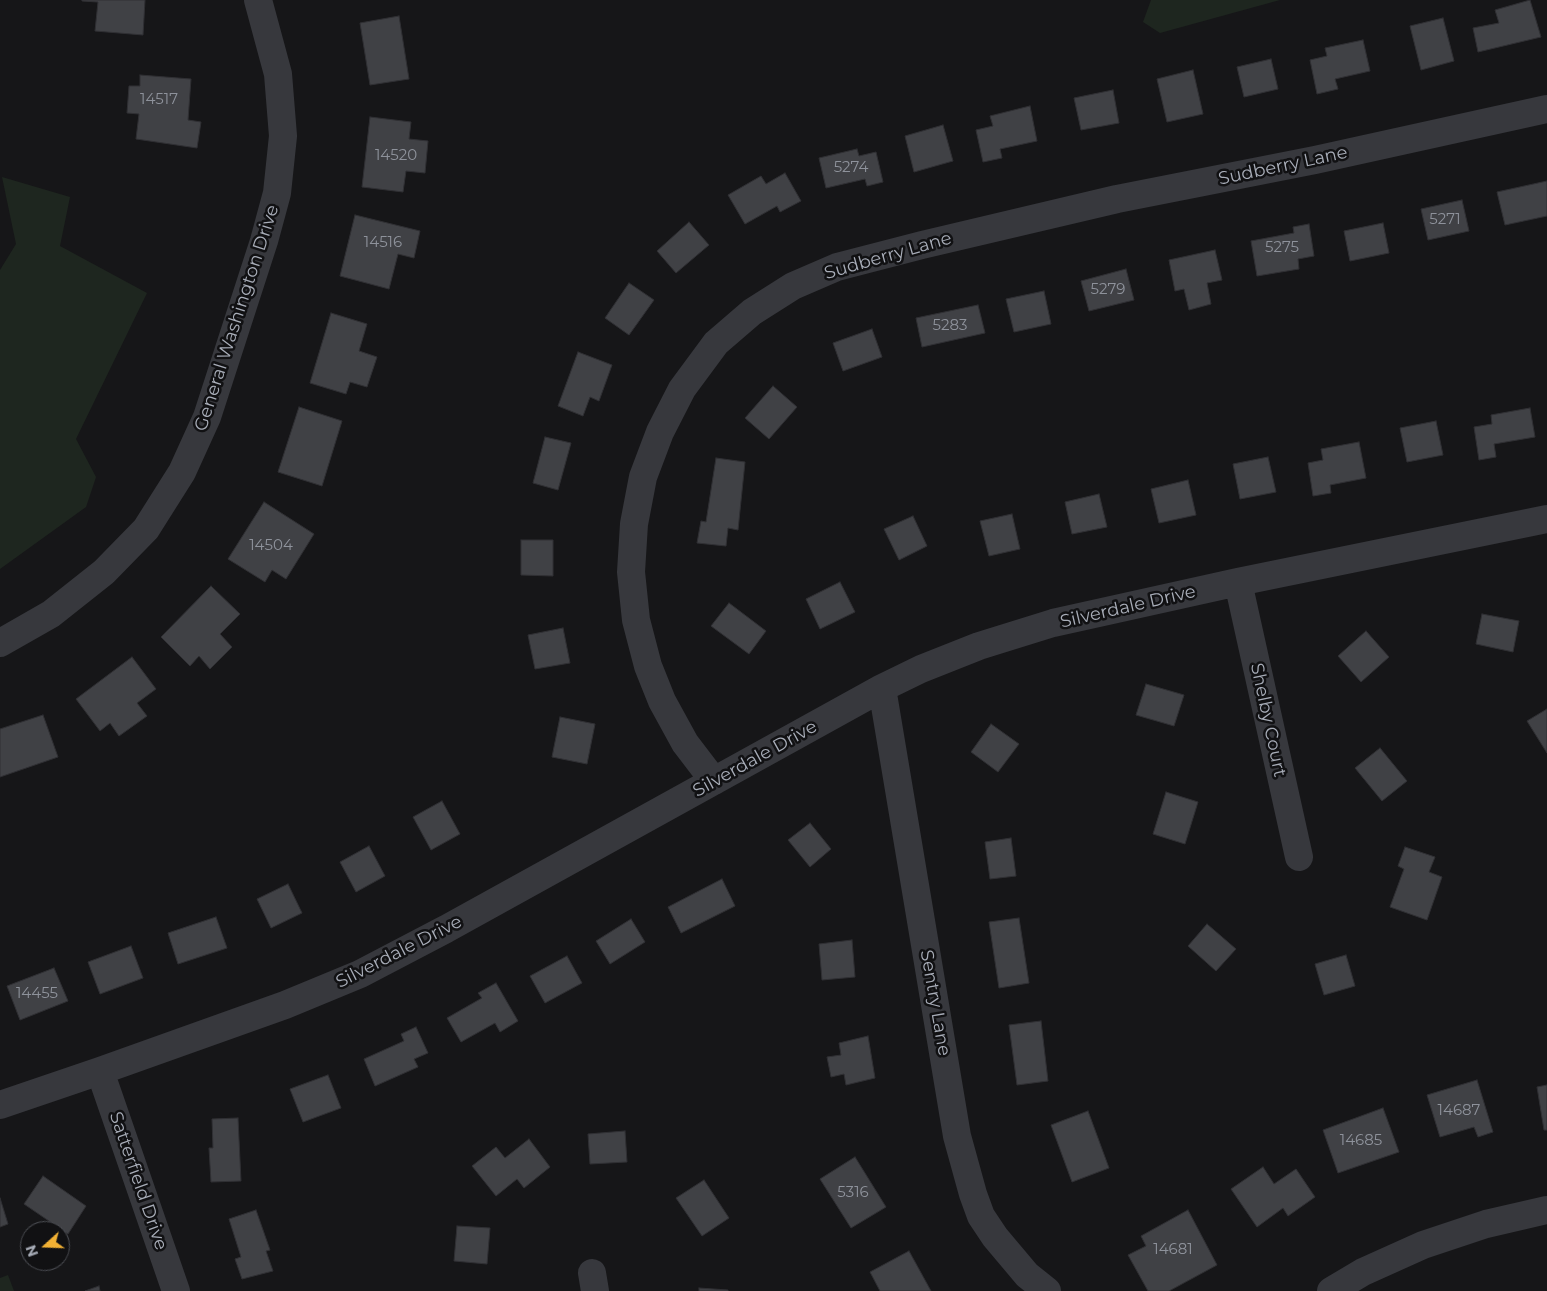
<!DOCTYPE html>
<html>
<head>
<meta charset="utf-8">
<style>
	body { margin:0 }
	#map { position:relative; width:1547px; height:1291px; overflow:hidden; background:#161618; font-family:Montserrat,sans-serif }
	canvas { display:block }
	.north { position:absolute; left:20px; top:1221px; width:50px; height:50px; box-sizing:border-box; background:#111113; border:1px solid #4d4f55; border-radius:50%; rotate:250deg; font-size:14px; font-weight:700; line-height:20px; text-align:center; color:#a8adb8 }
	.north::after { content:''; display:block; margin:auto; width:18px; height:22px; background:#f2b134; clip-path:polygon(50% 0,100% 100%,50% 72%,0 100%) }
</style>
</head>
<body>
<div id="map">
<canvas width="1547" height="1291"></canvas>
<div class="north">N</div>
</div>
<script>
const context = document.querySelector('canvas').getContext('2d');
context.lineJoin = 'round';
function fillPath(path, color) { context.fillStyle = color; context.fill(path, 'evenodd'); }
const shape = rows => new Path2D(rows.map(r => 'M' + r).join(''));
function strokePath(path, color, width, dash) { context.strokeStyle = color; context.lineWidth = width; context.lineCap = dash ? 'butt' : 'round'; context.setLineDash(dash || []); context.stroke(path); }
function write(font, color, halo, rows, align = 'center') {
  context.font = font + ' Montserrat,sans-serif'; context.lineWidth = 5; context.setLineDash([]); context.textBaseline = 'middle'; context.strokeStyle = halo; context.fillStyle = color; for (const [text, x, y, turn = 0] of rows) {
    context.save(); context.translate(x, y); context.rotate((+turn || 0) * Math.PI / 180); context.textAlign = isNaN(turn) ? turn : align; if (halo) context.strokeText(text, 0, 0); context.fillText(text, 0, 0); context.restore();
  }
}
fillPath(shape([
	[1151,0,1280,0,1160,33,1143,22],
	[2,177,70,197,60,246,147,293,76,439,96,477,86,507,0,569,0,270,16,244],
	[8,1275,14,1291,0,1291,0,1278]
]), '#1e261f');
const building = shape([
	[82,0,145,0,143,35,95,31,98,2,82,1,82,0],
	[1530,0,1541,37,1478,52,1473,28,1499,23,1495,10,1530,0],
	[399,16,409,79,370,85,360,23,399,16],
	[1443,18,1454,61,1421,70,1410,26,1443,18],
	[1363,40,1370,71,1335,79,1338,89,1317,94,1310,60,1327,56,1325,48,1363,40],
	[1271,59,1278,89,1244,97,1237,67,1271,59],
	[1193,70,1203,114,1167,122,1157,79,1193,70],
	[140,75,191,79,188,120,201,122,197,148,136,139,139,114,127,113,129,86,140,86,140,75],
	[1113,90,1119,123,1081,130,1074,98,1113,90],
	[1030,106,1037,141,1000,149,1002,158,983,162,976,130,993,126,990,116,1030,106],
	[370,117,411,122,409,139,428,141,425,173,406,171,403,192,362,187,370,117],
	[943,125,953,161,914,172,905,136,943,125],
	[857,149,859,156,876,152,883,182,867,186,865,179,826,188,819,158,857,149],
	[785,173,801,201,780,212,777,206,745,224,728,195,761,176,766,184,785,173],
	[1547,181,1547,216,1505,225,1497,192,1547,181],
	[1462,200,1469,231,1428,240,1421,209,1462,200],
	[355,215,420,231,414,258,398,254,389,289,340,276,355,215],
	[689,222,709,245,676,273,657,251,689,222],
	[1383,223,1389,253,1350,261,1344,231,1383,223],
	[1309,224,1314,256,1298,259,1299,269,1257,276,1251,241,1294,233,1293,227,1309,224],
	[1215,250,1222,280,1207,283,1211,304,1189,310,1184,289,1175,291,1169,260,1215,250],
	[1126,269,1134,300,1089,311,1081,281,1126,269],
	[629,283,654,300,629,335,605,318,629,283],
	[1044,291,1051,324,1014,332,1006,299,1044,291],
	[978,305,985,333,922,347,916,318,978,305],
	[331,313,367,324,359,351,377,357,367,387,350,382,346,394,310,383,331,313],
	[872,329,882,357,843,371,833,343,872,329],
	[578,352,612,365,599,401,590,397,583,416,558,406,578,352],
	[773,386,797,407,769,439,745,418,773,386],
	[299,407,342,421,322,486,278,472,299,407],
	[1530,408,1535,437,1494,444,1496,457,1479,460,1474,427,1492,424,1491,415,1530,408],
	[1436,421,1443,455,1407,462,1400,428,1436,421],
	[545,437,571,443,558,490,533,483,545,437],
	[1359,442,1366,478,1330,485,1331,493,1313,496,1308,463,1323,460,1321,449,1359,442],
	[1268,457,1276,492,1240,499,1233,464,1268,457],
	[716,458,745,462,738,530,728,528,726,546,697,543,701,521,706,522,716,458],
	[1188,480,1196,515,1159,523,1151,489,1188,480],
	[1099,494,1107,527,1072,534,1065,502,1099,494],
	[264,502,314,534,286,579,272,570,265,582,228,559,264,502],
	[1012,514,1020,549,989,556,980,521,1012,514],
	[913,516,927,546,899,560,884,529,913,516],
	[521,540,553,540,553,576,521,575,521,540],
	[840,582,855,612,820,629,806,599,840,582],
	[211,586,240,614,220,634,232,647,210,669,199,656,190,666,161,637,211,586],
	[729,603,766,631,749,654,711,626,729,603],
	[1482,614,1519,621,1513,652,1476,644,1482,614],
	[563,628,570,663,535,669,528,635,563,628],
	[1366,631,1389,657,1361,682,1338,656,1366,631],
	[132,657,156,689,137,703,147,716,119,736,110,723,100,731,76,699,132,657],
	[1146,684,1184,695,1174,726,1136,715,1146,684],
	[1547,709,1547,753,1527,721,1547,709],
	[43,715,58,757,0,777,0,729,43,715],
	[560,717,595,724,587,764,552,757,560,717],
	[991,724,1019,744,998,772,971,752,991,724],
	[1380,748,1407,781,1382,801,1355,768,1380,748],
	[1166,792,1198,802,1185,844,1153,834,1166,792],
	[442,801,460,834,431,850,413,817,442,801],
	[810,823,831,849,810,867,788,840,810,823],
	[1011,838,1016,876,990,879,985,842,1011,838],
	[369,846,385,876,356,892,340,862,369,846],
	[1405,847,1435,857,1429,872,1442,877,1427,920,1390,907,1404,869,1398,866,1405,847],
	[722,879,735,906,681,933,668,907,722,879],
	[288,884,302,913,271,928,257,899,288,884],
	[216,917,227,948,178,964,168,933,216,917],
	[1019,918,1029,983,999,988,989,922,1019,918],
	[631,919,645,942,610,964,596,941,631,919],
	[1207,924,1236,949,1216,971,1188,946,1207,924],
	[852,940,855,977,822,980,819,944,852,940],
	[131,946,143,978,100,994,88,962,131,946],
	[1346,955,1355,986,1324,995,1315,964,1346,955],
	[567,956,582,983,545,1003,530,976,567,956],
	[54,968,68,1001,20,1020,7,986,54,968],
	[496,983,518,1021,500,1032,495,1023,461,1042,447,1018,482,998,478,993,496,983],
	[1041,1021,1048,1081,1017,1085,1009,1025,1041,1021],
	[416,1027,428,1053,414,1059,418,1067,375,1086,364,1059,404,1041,401,1034,416,1027],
	[868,1036,875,1078,846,1085,844,1074,831,1077,827,1057,841,1055,839,1043,868,1036],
	[328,1075,341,1108,303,1122,290,1089,328,1075],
	[1477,1080,1493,1132,1478,1137,1474,1127,1440,1137,1427,1095,1477,1080],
	[1547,1085,1547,1130,1544,1130,1537,1087,1547,1085],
	[1383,1108,1399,1152,1338,1173,1323,1130,1383,1108],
	[1088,1111,1109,1168,1072,1182,1051,1125,1088,1111],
	[238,1118,241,1181,211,1182,209,1148,213,1148,212,1119,238,1118],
	[625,1131,627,1162,590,1164,588,1134,625,1131],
	[529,1139,550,1167,524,1188,517,1179,496,1196,472,1166,496,1147,505,1158,529,1139],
	[855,1157,886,1207,851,1228,820,1179,855,1157],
	[1263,1167,1274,1184,1296,1169,1315,1197,1288,1216,1283,1208,1257,1227,1231,1189,1263,1167],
	[43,1176,86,1206,68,1234,24,1204,43,1176],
	[704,1180,729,1218,702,1236,676,1198,704,1180],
	[0,1198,8,1224,0,1227,0,1198],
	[256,1210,270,1250,266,1251,273,1271,242,1279,235,1259,241,1257,229,1219,256,1210],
	[1188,1210,1217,1265,1169,1291,1148,1291,1128,1255,1146,1246,1141,1236,1188,1210],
	[457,1226,490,1228,487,1264,454,1261,457,1226],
	[909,1251,931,1291,880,1291,870,1272,909,1251],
	[99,1286,100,1291,85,1291,99,1286],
	[699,1288,728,1290,728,1291,699,1291,699,1288]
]);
fillPath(building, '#404145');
strokePath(building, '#303034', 1);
strokePath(shape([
	[1238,582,1299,857],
	[0,643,51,614,104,572,146,529,182,472,207,417,264,241,277,193,283,136,278,74,258,0],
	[882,688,957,1136,973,1194,981,1216,995,1237,1027,1275,1047,1291],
	[714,781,685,743,662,701,648,666,636,620,631,572,634,524,643,477,660,432,682,389,716,343,752,312,793,286,837,267,922,245,1117,199,1315,160,1547,109],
	[100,1071,176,1291],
	[0,1105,100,1071,285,1005,360,974,446,929,882,688,921,669,979,646,1053,623,1238,582,1547,519],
	[592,1273,595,1291],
	[1331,1291,1363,1272,1423,1245,1486,1224,1547,1210]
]), '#37383d', 28);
write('15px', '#8e929b', null, [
	["14517",159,100],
	["14520",396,156],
	["5274",851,168],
	["5271",1445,220],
	["14516",383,243],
	["5275",1282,248],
	["5279",1108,290],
	["5283",950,326],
	["14504",271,546],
	["14455",37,994],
	["14687",1459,1111],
	["14685",1361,1141],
	["5316",853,1193],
	["14681",1173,1250]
]);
write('18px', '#a8adb8', '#111113', [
	["Sudberry Lane",1283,166,-12],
	["Sudberry Lane",888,256,-16],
	["General Washington Drive",237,318,-72],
	["Silverdale Drive",1128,607,-13],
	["Shelby Court",1268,720,78],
	["Silverdale Drive",755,759,-29],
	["Silverdale Drive",399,952,-27],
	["Sentry Lane",935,1003,80],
	["Satterfield Drive",138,1181,71]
]);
</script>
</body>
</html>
